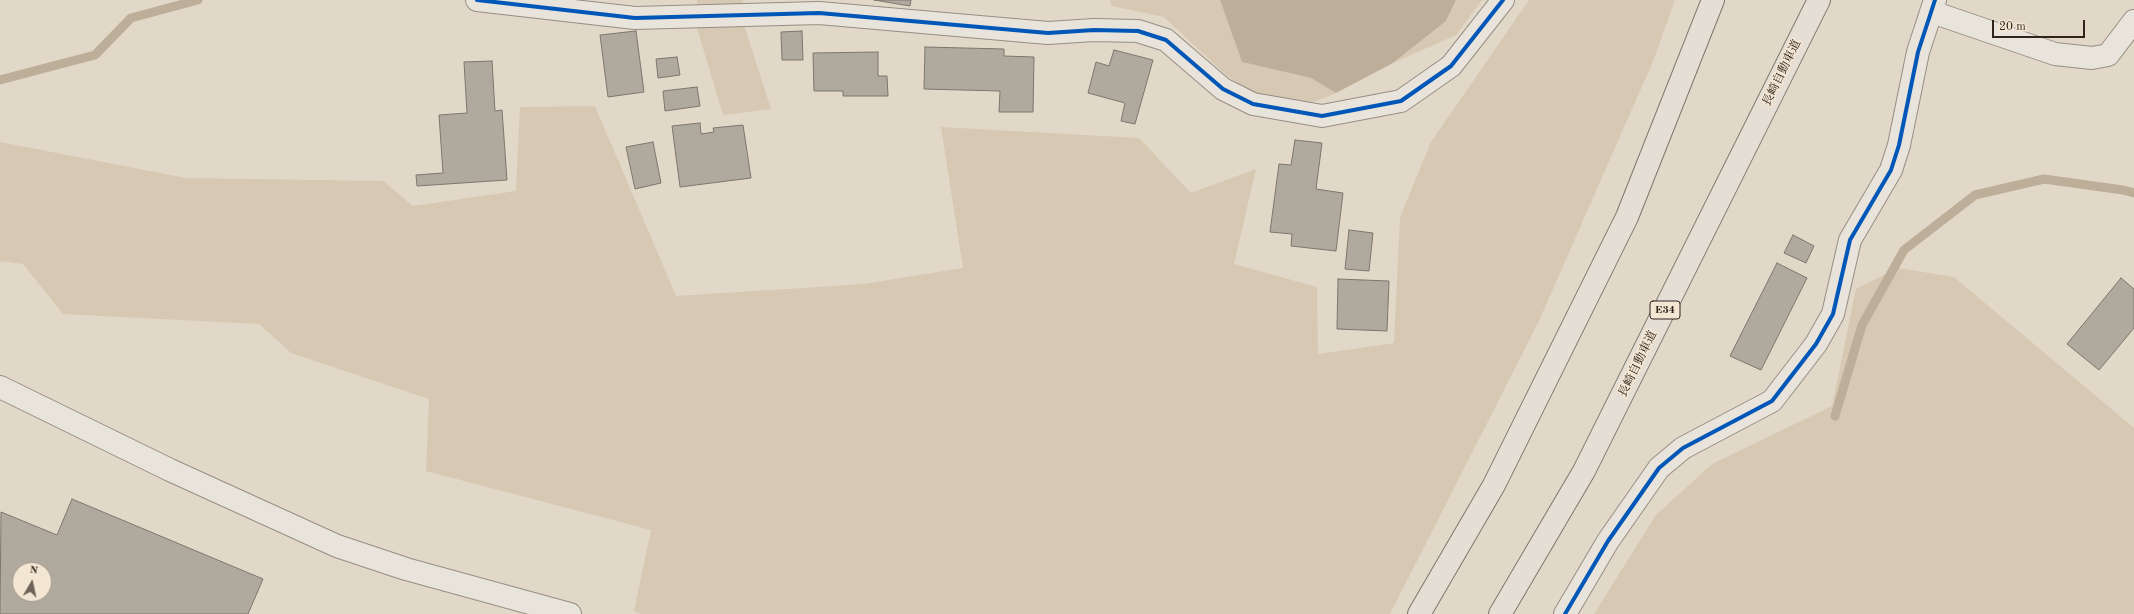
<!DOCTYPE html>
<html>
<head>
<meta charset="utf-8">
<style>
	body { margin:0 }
	#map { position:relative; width:2134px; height:614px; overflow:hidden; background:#e2d8c8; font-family:"Old Standard TT",serif }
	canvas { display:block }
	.north { position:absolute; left:12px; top:562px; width:40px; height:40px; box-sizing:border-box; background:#f3e7d4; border:1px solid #a5998a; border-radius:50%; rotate:9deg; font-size:11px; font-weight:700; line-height:16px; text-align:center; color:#31231c }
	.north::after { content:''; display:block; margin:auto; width:14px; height:18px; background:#6f6258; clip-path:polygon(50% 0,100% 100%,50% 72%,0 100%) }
	.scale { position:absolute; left:1992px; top:20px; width:93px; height:18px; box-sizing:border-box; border:2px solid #31231c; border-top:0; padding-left:5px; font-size:12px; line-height:14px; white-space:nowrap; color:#31231c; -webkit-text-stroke:3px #f3e7d4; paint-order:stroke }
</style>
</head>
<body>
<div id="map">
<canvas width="2134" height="614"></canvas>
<div class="north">N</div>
<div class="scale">20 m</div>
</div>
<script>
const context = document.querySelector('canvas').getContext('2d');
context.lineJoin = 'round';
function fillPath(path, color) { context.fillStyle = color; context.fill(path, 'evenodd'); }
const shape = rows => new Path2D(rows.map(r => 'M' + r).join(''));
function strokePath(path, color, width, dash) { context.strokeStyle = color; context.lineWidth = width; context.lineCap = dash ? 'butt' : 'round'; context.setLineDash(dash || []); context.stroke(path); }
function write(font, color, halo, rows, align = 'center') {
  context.font = font + ' "Old Standard TT","Noto Serif JP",serif'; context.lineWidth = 3.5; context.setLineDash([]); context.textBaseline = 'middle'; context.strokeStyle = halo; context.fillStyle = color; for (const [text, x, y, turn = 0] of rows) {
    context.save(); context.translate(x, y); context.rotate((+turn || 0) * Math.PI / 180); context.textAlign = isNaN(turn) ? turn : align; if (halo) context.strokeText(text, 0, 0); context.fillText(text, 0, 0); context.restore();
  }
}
fillPath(shape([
	[697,0,743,0,744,25,771,109,723,115,697,28],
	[1110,0,1220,0,1242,62,1311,78,1336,93,1309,104,1252,93,1225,74,1164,17,1112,6],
	[1456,0,1482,0,1456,35,1393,63,1446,21],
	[1529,0,1675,0,1654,59,1538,323,1390,614,641,614,634,611,651,530,426,471,429,399,291,353,259,324,63,314,23,264,0,261,0,142,186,178,383,181,413,206,516,191,520,107,595,106,676,296,864,284,963,268,941,127,1139,138,1191,193,1256,169,1234,264,1317,287,1318,354,1394,343,1400,217,1431,142],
	[1898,268,1954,277,2134,428,2134,614,1594,614,1656,515,1712,464,1832,406,1856,289]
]), '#d6c8b3');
fillPath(shape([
	[1220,0,1456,0,1446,21,1393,63,1336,93,1311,78,1242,62]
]), '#bdae9a');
strokePath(shape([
	[0,80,95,55,131,18,198,0],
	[1835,416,1862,325,1904,250,1975,195,2044,179,2123,190,2134,193]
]), '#bdae9a', 9);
const building = shape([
	[874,0,911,0,910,6,874,0],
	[636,31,644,92,608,97,600,35,636,31],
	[802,31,803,60,782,60,781,32,802,31],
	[925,47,1004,49,1004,56,1034,57,1033,112,999,112,1000,91,924,89,925,47],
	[1114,50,1153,60,1135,124,1121,121,1125,103,1088,93,1096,62,1109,66,1114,50],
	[878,52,878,76,887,76,888,96,843,96,843,91,814,91,813,53,878,52],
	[677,57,680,75,658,78,656,59,677,57],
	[492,61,495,111,502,110,507,180,417,186,416,175,443,173,439,115,467,113,464,62,492,61],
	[697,87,700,106,665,111,663,91,697,87],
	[700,123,701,134,714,132,713,128,743,125,751,178,680,187,672,126,700,123],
	[1295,140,1322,143,1316,189,1343,193,1336,251,1291,246,1292,234,1270,232,1279,164,1291,165,1295,140],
	[653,142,661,183,635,189,626,147,653,142],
	[1349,230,1373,233,1369,271,1345,269,1349,230],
	[1793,235,1814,246,1806,263,1784,253,1793,235],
	[1777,263,1807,278,1761,370,1730,356,1777,263],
	[2121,278,2134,289,2134,328,2099,370,2067,344,2121,278],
	[1338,279,1389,281,1387,331,1337,329,1338,279],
	[72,499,263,579,248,614,0,614,1,512,57,535,72,499],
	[20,570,44,570,44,594,20,594,20,570]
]);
fillPath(building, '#b0a99e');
strokePath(building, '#7d766d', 1);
const street = shape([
	[477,0,635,18,819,13,1048,33,1094,30,1138,31,1166,40,1223,89,1253,104,1322,116,1401,101,1451,66,1503,0],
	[1932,12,2055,54,2092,58,2108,55,2134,21],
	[0,387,170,470,337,546,406,569,570,614],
	[1565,614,1608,541,1659,468,1683,448,1772,401,1816,344,1833,314,1850,240,1891,170,1899,145,1918,52,1935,0]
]);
const highway = shape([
	[1419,614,1494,485,1627,217,1713,0],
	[1500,614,1584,471,1819,0]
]);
strokePath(street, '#968e84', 24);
strokePath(highway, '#7d766d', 24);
strokePath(street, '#e8e3db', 22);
strokePath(highway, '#e5ded5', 22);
strokePath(shape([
	[477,0,635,18,819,13,1048,33,1094,30,1138,31,1166,40,1223,89,1253,104,1322,116,1401,101,1451,66,1503,0],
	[1565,614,1608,541,1659,468,1683,448,1772,401,1816,344,1833,314,1850,240,1891,170,1899,145,1918,52,1935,0]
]), '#0057b8', 4);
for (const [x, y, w] of [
	[1665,310,30]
]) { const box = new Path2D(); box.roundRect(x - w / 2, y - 9, w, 18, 3); context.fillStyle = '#f3e7d4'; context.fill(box); strokePath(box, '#31231c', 1); }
write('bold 11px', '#31231c', null, [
	["E34",1665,310]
]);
write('12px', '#31231c', '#f3e7d4', [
	["長崎自動車道",1782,73,-64],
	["長崎自動車道",1638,364,-64]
]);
</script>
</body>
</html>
